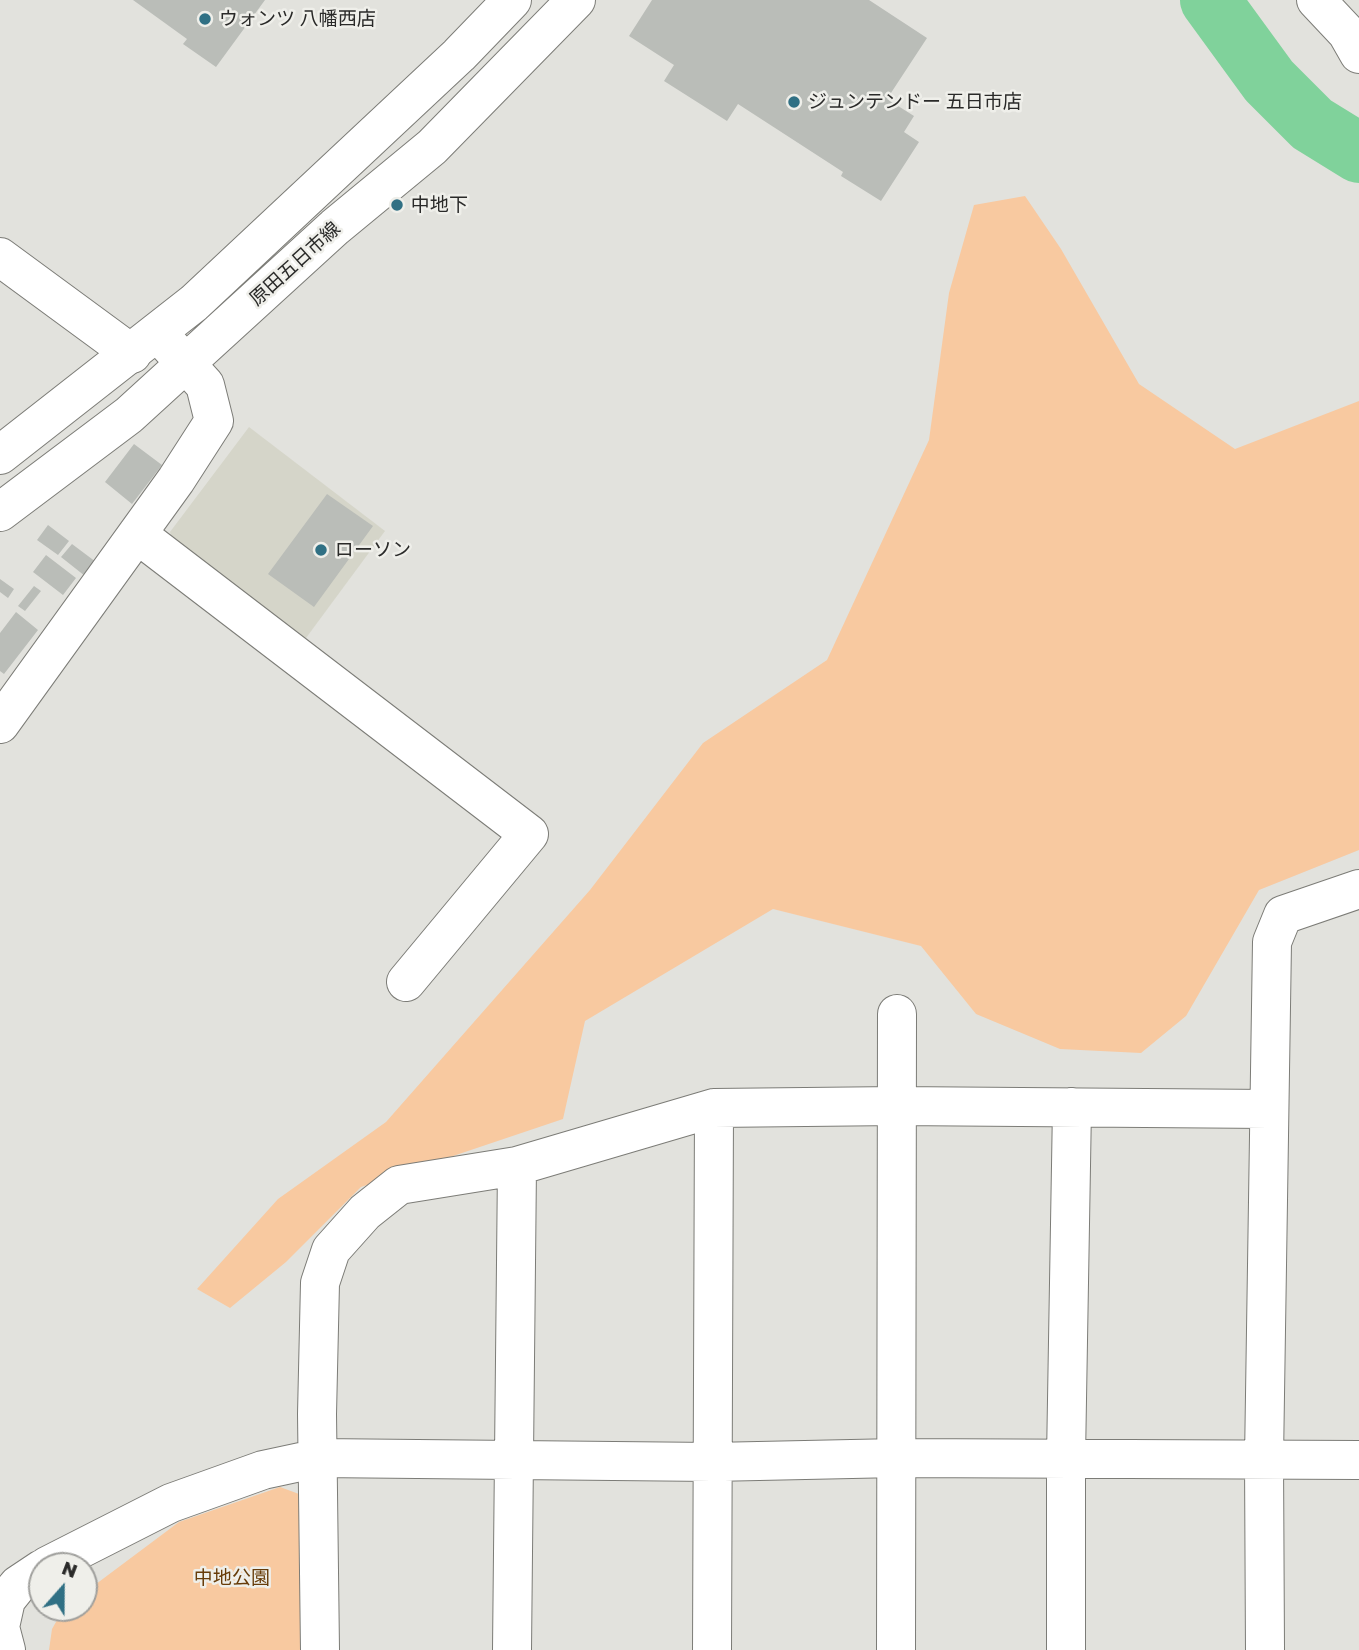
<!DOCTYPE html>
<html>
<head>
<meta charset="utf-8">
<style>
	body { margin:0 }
	#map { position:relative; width:1359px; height:1650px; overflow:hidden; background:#e2e2dd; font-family:"Golos Text",sans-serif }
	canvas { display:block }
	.north { position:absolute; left:28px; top:1552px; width:70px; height:70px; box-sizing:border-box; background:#efefea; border:2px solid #a0a09d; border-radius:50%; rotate:21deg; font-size:19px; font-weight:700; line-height:28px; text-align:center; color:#2a2a29 }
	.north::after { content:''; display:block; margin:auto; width:24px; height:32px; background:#307084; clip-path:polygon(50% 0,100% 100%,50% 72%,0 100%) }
</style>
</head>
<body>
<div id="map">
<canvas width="1359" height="1650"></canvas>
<div class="north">N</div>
</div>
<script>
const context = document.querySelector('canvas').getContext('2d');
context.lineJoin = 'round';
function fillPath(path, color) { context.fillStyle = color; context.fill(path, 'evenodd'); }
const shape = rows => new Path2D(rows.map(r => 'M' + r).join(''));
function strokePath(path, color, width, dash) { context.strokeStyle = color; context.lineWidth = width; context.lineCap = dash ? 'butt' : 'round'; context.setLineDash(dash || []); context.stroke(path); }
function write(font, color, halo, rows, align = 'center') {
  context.font = font + ' "Golos Text","Noto Sans JP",sans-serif'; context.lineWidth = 5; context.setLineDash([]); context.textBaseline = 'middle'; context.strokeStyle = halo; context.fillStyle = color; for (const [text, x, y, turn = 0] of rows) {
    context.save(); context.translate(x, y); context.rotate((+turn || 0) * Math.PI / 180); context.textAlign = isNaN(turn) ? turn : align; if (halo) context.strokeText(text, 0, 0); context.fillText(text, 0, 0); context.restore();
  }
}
fillPath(shape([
	[249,427,385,531,306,638,291,638,177,556,170,532]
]), '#d5d5c9');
fillPath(shape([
	[1025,196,1061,249,1139,384,1235,449,1359,401,1359,850,1259,890,1186,1016,1141,1053,1060,1049,976,1014,921,946,773,909,585,1021,563,1119,361,1187,286,1262,230,1308,197,1289,278,1199,386,1122,590,890,703,743,827,660,929,440,949,293,974,205],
	[280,1487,299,1494,306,1650,49,1650,52,1629,64,1608,84,1608,84,1593,179,1522]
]), '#f8c9a0');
strokePath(shape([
	[1210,0,1269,81,1312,124,1359,153]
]), '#80d29b', 60);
fillPath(shape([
	[133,0,265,0,216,67,183,44,187,39],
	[652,0,869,0,927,38,887,99,914,116,904,132,919,142,881,201,841,176,843,172,738,104,727,121,664,81,674,65,629,36],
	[134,444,162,465,132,504,105,482],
	[327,494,373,526,314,607,268,574],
	[48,525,69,541,58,555,37,540],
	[72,544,96,562,85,576,61,557],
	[46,555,76,578,63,595,33,572],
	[0,579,14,589,8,598,0,592],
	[34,586,41,591,25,611,18,606],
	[16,612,38,630,4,674,0,671,0,633]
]), '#babdb8');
const minor = shape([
	[1316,0,1347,33,1359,54],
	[0,257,132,354],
	[137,534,529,834,406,982],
	[0,724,176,480,214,421,205,385,158,333],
	[47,1566,171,1503,263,1470,319,1458,712,1462,898,1458,1359,1460],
	[6,1650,0,1627,6,1600,18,1585,42,1569],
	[320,1650,317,1414,320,1283,331,1250,365,1212,399,1185,517,1166,714,1108,897,1106,1269,1109],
	[512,1650,517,1166],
	[712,1650,714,1108],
	[896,1650,897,1014],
	[1066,1650,1066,1458,1072,1107],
	[1265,1650,1264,1459,1272,942,1283,915,1359,889]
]);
const major = shape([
	[0,455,194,303,459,55,512,0],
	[0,512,129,415,335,227,432,147,576,0]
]);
strokePath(minor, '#7c7c77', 40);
strokePath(major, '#7c7c77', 40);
strokePath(minor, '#fff', 38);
strokePath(major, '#fff', 38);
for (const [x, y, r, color] of [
	[205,19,7,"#307084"],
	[794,102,7,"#307084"],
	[397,205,7,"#307084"],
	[321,550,7,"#307084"]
]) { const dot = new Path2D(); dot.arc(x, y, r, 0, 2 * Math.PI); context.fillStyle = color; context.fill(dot); strokePath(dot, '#efefea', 2.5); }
write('19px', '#2a2a29', '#efefea', [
	["ウォンツ 八幡西店",219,19],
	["ジュンテンドー 五日市店",808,102],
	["中地下",411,205],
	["ローソン",335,550]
], 'left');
write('19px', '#2a2a29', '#efefea', [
	["原田五日市線",295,264,-42]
]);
write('19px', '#673c09', '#efefea', [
	["中地公園",232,1578]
]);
</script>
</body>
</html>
